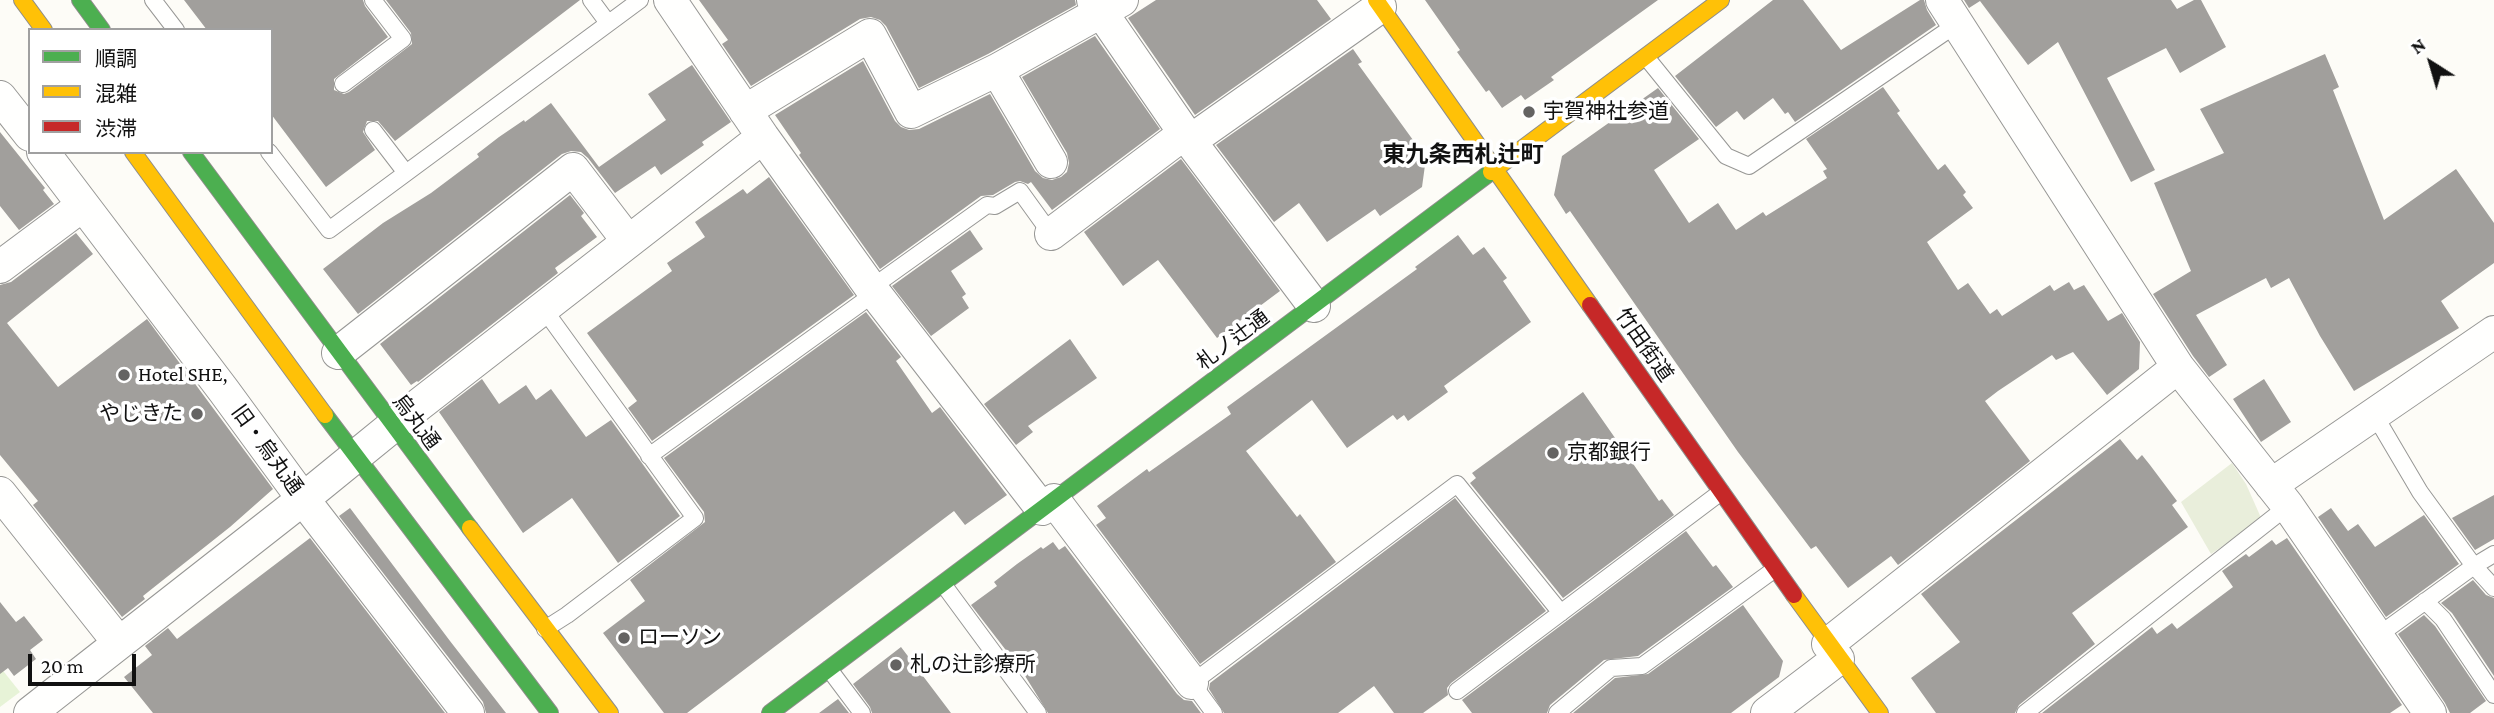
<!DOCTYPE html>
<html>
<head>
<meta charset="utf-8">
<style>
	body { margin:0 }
	#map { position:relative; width:2494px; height:713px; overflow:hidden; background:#fdfcf7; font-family:"Crimson Pro","Noto Sans JP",serif }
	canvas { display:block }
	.legend { position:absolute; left:28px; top:28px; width:245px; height:126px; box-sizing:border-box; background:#fff; border:2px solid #a0a0a0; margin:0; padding:9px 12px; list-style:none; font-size:21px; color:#111 }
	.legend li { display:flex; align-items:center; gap:14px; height:35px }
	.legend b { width:35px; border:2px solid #a0a0a0 }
	.north { position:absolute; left:2396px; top:28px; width:70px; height:70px; -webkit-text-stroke:5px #fff; paint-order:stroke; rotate:323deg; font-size:19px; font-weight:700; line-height:28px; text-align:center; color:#111 }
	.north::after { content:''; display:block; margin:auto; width:24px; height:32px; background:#111; clip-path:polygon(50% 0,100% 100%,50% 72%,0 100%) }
	.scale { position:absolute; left:28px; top:654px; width:108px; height:32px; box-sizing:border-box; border:4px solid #111; border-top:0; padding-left:9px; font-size:21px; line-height:24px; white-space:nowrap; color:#111; -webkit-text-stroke:5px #fff; paint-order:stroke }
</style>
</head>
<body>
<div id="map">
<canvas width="2494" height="713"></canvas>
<ul class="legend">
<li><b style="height:9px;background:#4caf50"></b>順調</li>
<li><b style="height:9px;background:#ffc107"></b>混雑</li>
<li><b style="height:9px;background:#c62828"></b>渋滞</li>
</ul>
<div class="north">N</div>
<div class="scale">20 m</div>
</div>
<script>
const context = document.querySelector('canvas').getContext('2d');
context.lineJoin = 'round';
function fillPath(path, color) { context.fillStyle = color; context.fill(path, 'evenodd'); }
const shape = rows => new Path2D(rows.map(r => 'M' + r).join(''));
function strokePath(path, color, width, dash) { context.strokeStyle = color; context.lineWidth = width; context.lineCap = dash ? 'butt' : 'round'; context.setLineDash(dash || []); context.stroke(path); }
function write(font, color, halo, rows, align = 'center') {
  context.font = font + ' "Crimson Pro","Noto Sans JP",serif'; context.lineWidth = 7; context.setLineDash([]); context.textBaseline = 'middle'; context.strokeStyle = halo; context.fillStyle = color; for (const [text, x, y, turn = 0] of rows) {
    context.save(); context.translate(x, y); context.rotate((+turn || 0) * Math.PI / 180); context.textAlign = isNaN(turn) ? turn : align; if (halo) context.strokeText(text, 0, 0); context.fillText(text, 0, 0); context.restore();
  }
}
fillPath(shape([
	[0,667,20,692,0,707]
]), '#e7f3d7');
fillPath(shape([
	[2232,463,2246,484,2262,520,2211,554,2181,502]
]), '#e9eedb');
fillPath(shape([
	[184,0,363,0,365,6,388,37,334,79,334,90,344,94,349,92,412,44,411,33,386,0,580,0,395,141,378,121,367,121,363,132,375,150,326,187,271,114,271,30,207,30],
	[699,0,1075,0,1076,5,988,54,919,88,886,26,880,20,871,17,860,19,751,86,722,44,728,40],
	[1156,0,1317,0,1331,19,1195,115,1128,18],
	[1425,0,1658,0,1551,77,1554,80,1525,100,1521,95,1502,108,1489,90,1486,92,1457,52,1460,50],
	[1773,0,1803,0,1841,50,1920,0,1924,0,1927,10,1936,25,1795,122,1788,112,1785,114,1773,98,1744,120,1737,111,1716,127,1675,76],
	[1964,0,2171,0,2177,9,2194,0,2201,0,2226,47,2180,73,2166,48,2107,78,2155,170,2131,182,2058,42,2028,65,1980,1,1969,8],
	[1095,36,1160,129,1052,210,1031,182,1028,184,1020,181,1015,182,993,195,981,196,880,269,799,155,801,153,775,115,863,61,895,121,901,127,909,130,919,129,990,94,1035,171,1043,178,1052,180,1061,177,1067,172,1069,163,1067,153,1022,77],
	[1353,49,1362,62,1358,64,1426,158,1422,187,1380,216,1375,209,1327,242,1299,203,1274,222,1216,145],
	[2325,54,2339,87,2333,90,2384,220,2456,169,2494,223,2494,263,2441,301,2459,328,2354,391,2320,336,2289,278,2271,288,2266,278,2196,315,2227,365,2209,377,2193,356,2153,294,2191,271,2154,183,2224,153,2200,109],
	[692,65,731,122,702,142,704,145,661,175,655,166,615,193,588,158,581,152,571,151,562,154,358,314,323,269,383,223,431,193,479,157,477,154,499,137,524,120,525,122,551,103,599,167,666,120,648,94],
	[1883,87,1900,111,1897,113,1938,170,1945,164,1966,192,1963,195,1973,208,1927,242,1958,290,1968,283,1990,314,1997,309,2002,316,2050,285,2054,291,2069,282,2074,290,2084,285,2108,321,2122,313,2140,342,2139,369,2107,395,2073,352,2056,360,2052,355,1998,391,1985,401,2030,461,1898,565,1891,556,1848,588,1816,546,1811,549,1738,452,1570,211,1566,214,1554,195,1562,156,1658,88,1699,139,1654,170,1689,223,1718,203,1736,230,1763,212,1766,216,1827,178,1823,171,1827,169,1806,139],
	[0,132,45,188,43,190,54,204,19,230,0,206],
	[1181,159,1280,291,1217,338,1158,260,1123,286,1084,232],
	[769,177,854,295,652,441,628,408,637,401,587,333,672,271,667,263,705,237,695,222,743,189,747,194],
	[570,195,584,213,581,216,597,237,555,268,558,273,418,382,417,381,411,385,380,344],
	[970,230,983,249,951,271,966,294,962,297,969,308,931,336,892,286],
	[76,233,93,254,7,323,58,387,147,319,273,489,230,527,153,588,143,596,145,599,122,617,33,505,38,501,0,455,0,285,11,282],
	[1458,235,1473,255,1484,247,1507,278,1503,281,1531,322,1444,386,1448,392,1408,421,1404,415,1397,420,1393,415,1347,448,1312,400,1246,451,1297,517,1300,514,1336,562,1200,664,1096,525,1106,518,1097,506,1147,469,1149,472,1231,414,1227,407,1417,269,1415,267],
	[866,312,901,357,896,361,932,413,940,407,1007,495,965,525,954,511,687,713,664,713,603,633,645,601,630,580,705,522,704,512,664,458],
	[1070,339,1097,378,1028,426,1033,432,1016,445,984,404],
	[482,379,499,404,526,385,536,400,551,389,586,437,611,420,680,516,618,563,572,498,523,533,439,412],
	[2264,379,2291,422,2261,442,2233,399],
	[1583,392,1659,501,1662,499,1674,515,1563,598,1470,483,1476,478,1472,473],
	[2120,439,2137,460,2142,455,2150,465,2177,501,2172,505,2188,527,2072,613,2095,644,2019,705,2015,713,1936,713,1911,678,1960,642,1921,594],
	[2494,495,2494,539,2475,550,2452,518],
	[1455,498,1546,611,1451,683,1447,688,1448,695,1423,713,1394,713,1374,686,1338,713,1224,713,1209,689,1210,683],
	[350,508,450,641,506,713,486,713,483,702,339,516],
	[2331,508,2348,531,2358,524,2375,547,2424,515,2459,564,2386,617,2318,517],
	[1686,531,1713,567,1716,565,1733,587,1638,656,1604,660,1550,705,1547,713,1472,713,1462,700],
	[310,538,445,713,153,713,124,677,152,655,145,646,168,628,177,639],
	[2287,538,2402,705,2390,713,2042,713,2152,627,2157,634,2172,623,2177,629,2233,587,2222,571,2246,554,2249,557,2272,540,2276,545],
	[1053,542,1059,550,1065,546,1177,694,1184,700,1192,701,1201,713,1048,713,1022,671,971,605,997,586,994,582,1017,564,1041,547,1043,549],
	[2473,580,2486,595,2494,598,2494,676,2452,613,2441,603],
	[0,602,16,622,24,616,43,640,30,650,36,659,14,676,8,668,0,674],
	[1743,605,1783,661,1779,677,1731,713,1573,713,1615,678,1648,674],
	[2424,615,2435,626,2486,701,2470,713,2450,713,2445,703,2398,634],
	[901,647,951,713,872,713,870,707,853,684],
	[838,699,849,713,819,713]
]), '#a19f9c');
const lane = shape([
	[153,0,176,30],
	[591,0,608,23],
	[1646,57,1726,156,1749,166,1957,24],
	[343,84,403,39,373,0],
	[373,130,406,173],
	[269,152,329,230,640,0],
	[871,288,987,205,995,206,1020,191,1051,234],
	[543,308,695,518,567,615,545,629],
	[2374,414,2420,492,2474,566,2494,588],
	[649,456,875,293],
	[943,584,1038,713],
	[2425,601,2443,619,2494,695],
	[2376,637,2474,566,2494,554],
	[829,669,862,713],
	[1457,691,1721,492],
	[1214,713,1192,683,1457,484,1561,613],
	[1557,713,1611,668,1642,666,1775,569],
	[2025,713,2288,506]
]);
const street = shape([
	[670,0,763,137,871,288,1042,509],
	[1093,0,1190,141,1314,306],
	[1942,0,2178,367,2288,506,2430,713],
	[997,70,1051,162],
	[0,97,30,135],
	[745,111,870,35,911,112,997,70,1122,0],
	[1190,141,1380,7],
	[43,152,224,391,303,499,468,713],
	[1051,234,1185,133],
	[0,267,83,205],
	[338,353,573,169,628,241],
	[2271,485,2494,332],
	[0,493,119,643],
	[1054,500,1192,683],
	[1828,644,2178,367],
	[30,713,303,499,416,407,763,137],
	[1767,713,1838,659]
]);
const fast = shape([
	[80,0,102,30],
	[191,152,470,528],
	[325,415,550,713],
	[770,713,1491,172]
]);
const slow = shape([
	[22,0,44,30],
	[1376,0,1590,305],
	[133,152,325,415],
	[1491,172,1721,0],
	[470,528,610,713],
	[1794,595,1880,713]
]);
const jam = shape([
	[1590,305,1794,595]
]);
strokePath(lane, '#979795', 18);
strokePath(street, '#979795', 34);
strokePath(fast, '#8e8d8b', 18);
strokePath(slow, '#8e8d8b', 18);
strokePath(jam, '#8e8d8b', 18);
strokePath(lane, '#fffffe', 16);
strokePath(street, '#fffffe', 32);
strokePath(fast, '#4caf50', 16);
strokePath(slow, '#ffc107', 16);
strokePath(jam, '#c62828', 16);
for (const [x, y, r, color] of [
	[1529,112,7,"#646362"],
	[124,375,7,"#646362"],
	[197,414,7,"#646362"],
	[1553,453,7,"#646362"],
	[624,638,7,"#646362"],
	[896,665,7,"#646362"]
]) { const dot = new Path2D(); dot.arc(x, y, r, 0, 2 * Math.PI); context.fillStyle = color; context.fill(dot); strokePath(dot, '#fff', 2.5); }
write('21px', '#111', '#fff', [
	["宇賀神社参道",1543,112],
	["Hotel SHE,",138,375],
	["やじきた",183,414,"right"],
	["京都銀行",1567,453],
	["ローソン",638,638],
	["札の辻診療所",910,665]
], 'left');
write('21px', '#111', '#fff', [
	["札ノ辻通",1233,340,-37],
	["竹田街道",1644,345,55],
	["烏丸通",416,422,53],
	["旧・烏丸通",267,450,54]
]);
write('bold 23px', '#111', '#fff', [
	["東九条西札辻町",1463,155]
]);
</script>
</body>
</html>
